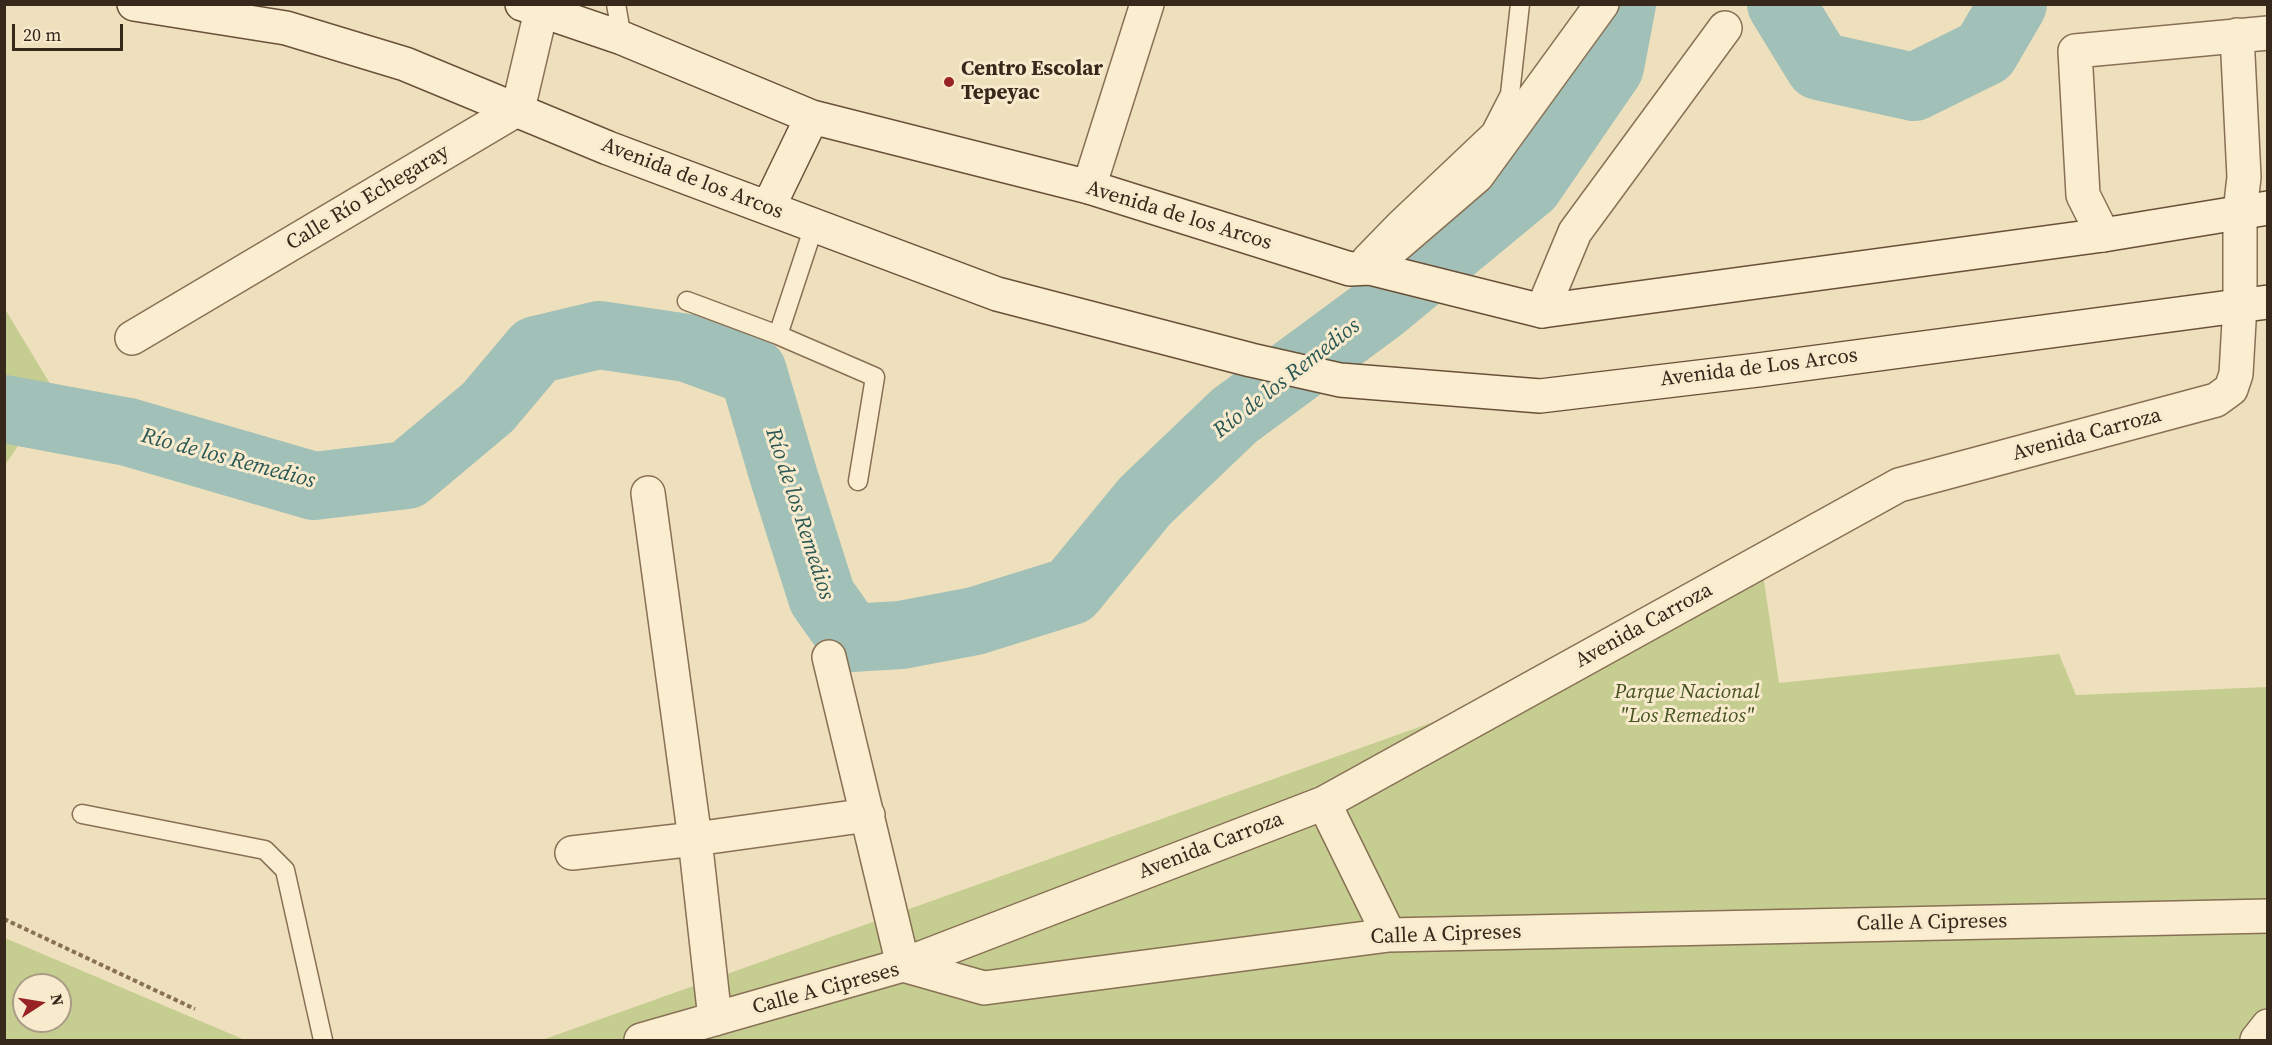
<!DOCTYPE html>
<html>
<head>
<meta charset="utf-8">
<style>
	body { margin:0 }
	#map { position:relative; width:2272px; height:1045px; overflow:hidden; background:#efe0bd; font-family:"Source Serif 4",serif }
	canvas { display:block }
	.frame { position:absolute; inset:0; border:6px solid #36281b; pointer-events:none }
	.north { position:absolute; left:12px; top:973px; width:60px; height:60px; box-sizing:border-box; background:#f7eacd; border:2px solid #aa9c86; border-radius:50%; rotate:78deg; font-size:16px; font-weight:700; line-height:24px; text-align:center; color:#36281b }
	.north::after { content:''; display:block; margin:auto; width:21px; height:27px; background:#992324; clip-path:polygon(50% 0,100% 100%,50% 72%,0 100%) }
	.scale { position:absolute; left:12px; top:24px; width:111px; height:27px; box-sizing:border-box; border:3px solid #36281b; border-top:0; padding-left:8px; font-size:18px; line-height:21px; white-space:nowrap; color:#36281b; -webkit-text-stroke:4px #f7eacd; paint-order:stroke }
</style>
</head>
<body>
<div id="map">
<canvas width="2272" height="1045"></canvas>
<div class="frame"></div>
<div class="north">N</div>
<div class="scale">20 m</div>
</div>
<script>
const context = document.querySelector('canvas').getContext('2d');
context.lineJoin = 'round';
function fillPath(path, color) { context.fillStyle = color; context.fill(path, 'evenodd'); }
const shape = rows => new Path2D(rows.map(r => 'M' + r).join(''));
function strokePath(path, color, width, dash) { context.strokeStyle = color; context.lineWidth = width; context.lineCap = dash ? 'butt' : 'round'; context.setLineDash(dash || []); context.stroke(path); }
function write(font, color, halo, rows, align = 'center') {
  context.font = font + ' "Source Serif 4",serif'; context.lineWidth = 6; context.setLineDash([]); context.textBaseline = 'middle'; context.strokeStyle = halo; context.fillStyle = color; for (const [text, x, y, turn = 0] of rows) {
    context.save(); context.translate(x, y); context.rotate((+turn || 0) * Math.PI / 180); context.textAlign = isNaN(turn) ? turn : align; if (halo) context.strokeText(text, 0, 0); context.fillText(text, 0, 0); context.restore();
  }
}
fillPath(shape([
	[5,309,55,392,5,465],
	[1762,567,1779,683,2059,654,2076,695,2267,687,2267,1040,542,1040,1436,721],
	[5,938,245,1040,5,1040],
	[24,985,60,985,60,1021,24,1021]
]), '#c6cd91');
strokePath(shape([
	[1781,4,1819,66,1914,87,1985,52,2013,4],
	[4,409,128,432,314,486,407,475,488,407,536,350,599,335,687,348,753,372,783,474,822,597,851,638,901,635,975,621,1071,591,1145,501,1234,416,1379,309,1529,185,1610,67,1622,4]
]), '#a1c0b7', 68);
const lane = shape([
	[616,4,622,38],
	[1362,256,1396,221,1491,131,1510,94,1520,4],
	[687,301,778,335,875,377,858,481],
	[778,335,814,226],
	[82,814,265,850,285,870,323,1040]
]);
const street = shape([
	[1089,187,1147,4],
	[2103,235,2083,195,2075,51,2268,33],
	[1370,268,1477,176,1602,4],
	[1542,311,1575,232,1725,28],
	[132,338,518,109,541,11],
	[648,493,695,839,715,1019],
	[829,657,903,965,1324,803,1899,485,2216,400,2231,389,2236,374,2240,304,2240,212,2244,177,2237,35],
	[1324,803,1389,935],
	[572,853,695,839,868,815],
	[641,1040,903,965,984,988,1389,935,2268,916],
	[2257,1040,2268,1026]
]);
const secondary = shape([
	[134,4,286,28,405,64,608,148,997,294,1251,360,1340,380,1540,396,1758,370,2268,302],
	[522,4,622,38,812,117,1089,187,1350,269,1370,268,1542,311,2103,235,2268,208],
	[768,208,812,117]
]);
strokePath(lane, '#887055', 21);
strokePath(street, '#887055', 36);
strokePath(secondary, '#695139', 36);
strokePath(shape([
	[4,919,195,1009]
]), '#887055', 4, [4.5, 3]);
strokePath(lane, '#faedd0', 18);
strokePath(street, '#faedd0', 33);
strokePath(secondary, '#faedd0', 33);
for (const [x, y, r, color] of [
	[949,82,6,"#992324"]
]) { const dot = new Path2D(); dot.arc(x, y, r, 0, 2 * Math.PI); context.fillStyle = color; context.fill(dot); strokePath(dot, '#f7eacd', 2); }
write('bold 21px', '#36281b', '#f7eacd', [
	["Centro Escolar",961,70],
	["Tepeyac",961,94]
], 'left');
write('21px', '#36281b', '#f7eacd', [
	["Avenida de los Arcos",692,179,21],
	["Calle Río Echegaray",368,198,-31],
	["Avenida de los Arcos",1179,216,17],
	["Avenida de Los Arcos",1759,368,-7],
	["Avenida Carroza",2087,435,-15],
	["Avenida Carroza",1644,626,-29],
	["Avenida Carroza",1211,846,-21],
	["Calle A Cipreses",1932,923,-1],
	["Calle A Cipreses",1446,935,-2],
	["Calle A Cipreses",826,989,-15]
]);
write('italic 21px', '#475421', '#f7eacd', [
	["Parque Nacional",1687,693],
	["\"Los Remedios\"",1687,717]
]);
write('italic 22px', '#295754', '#f7eacd', [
	["Río de los Remedios",1287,379,-38],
	["Río de los Remedios",228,459,15],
	["Río de los Remedios",799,514,72]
]);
</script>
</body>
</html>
